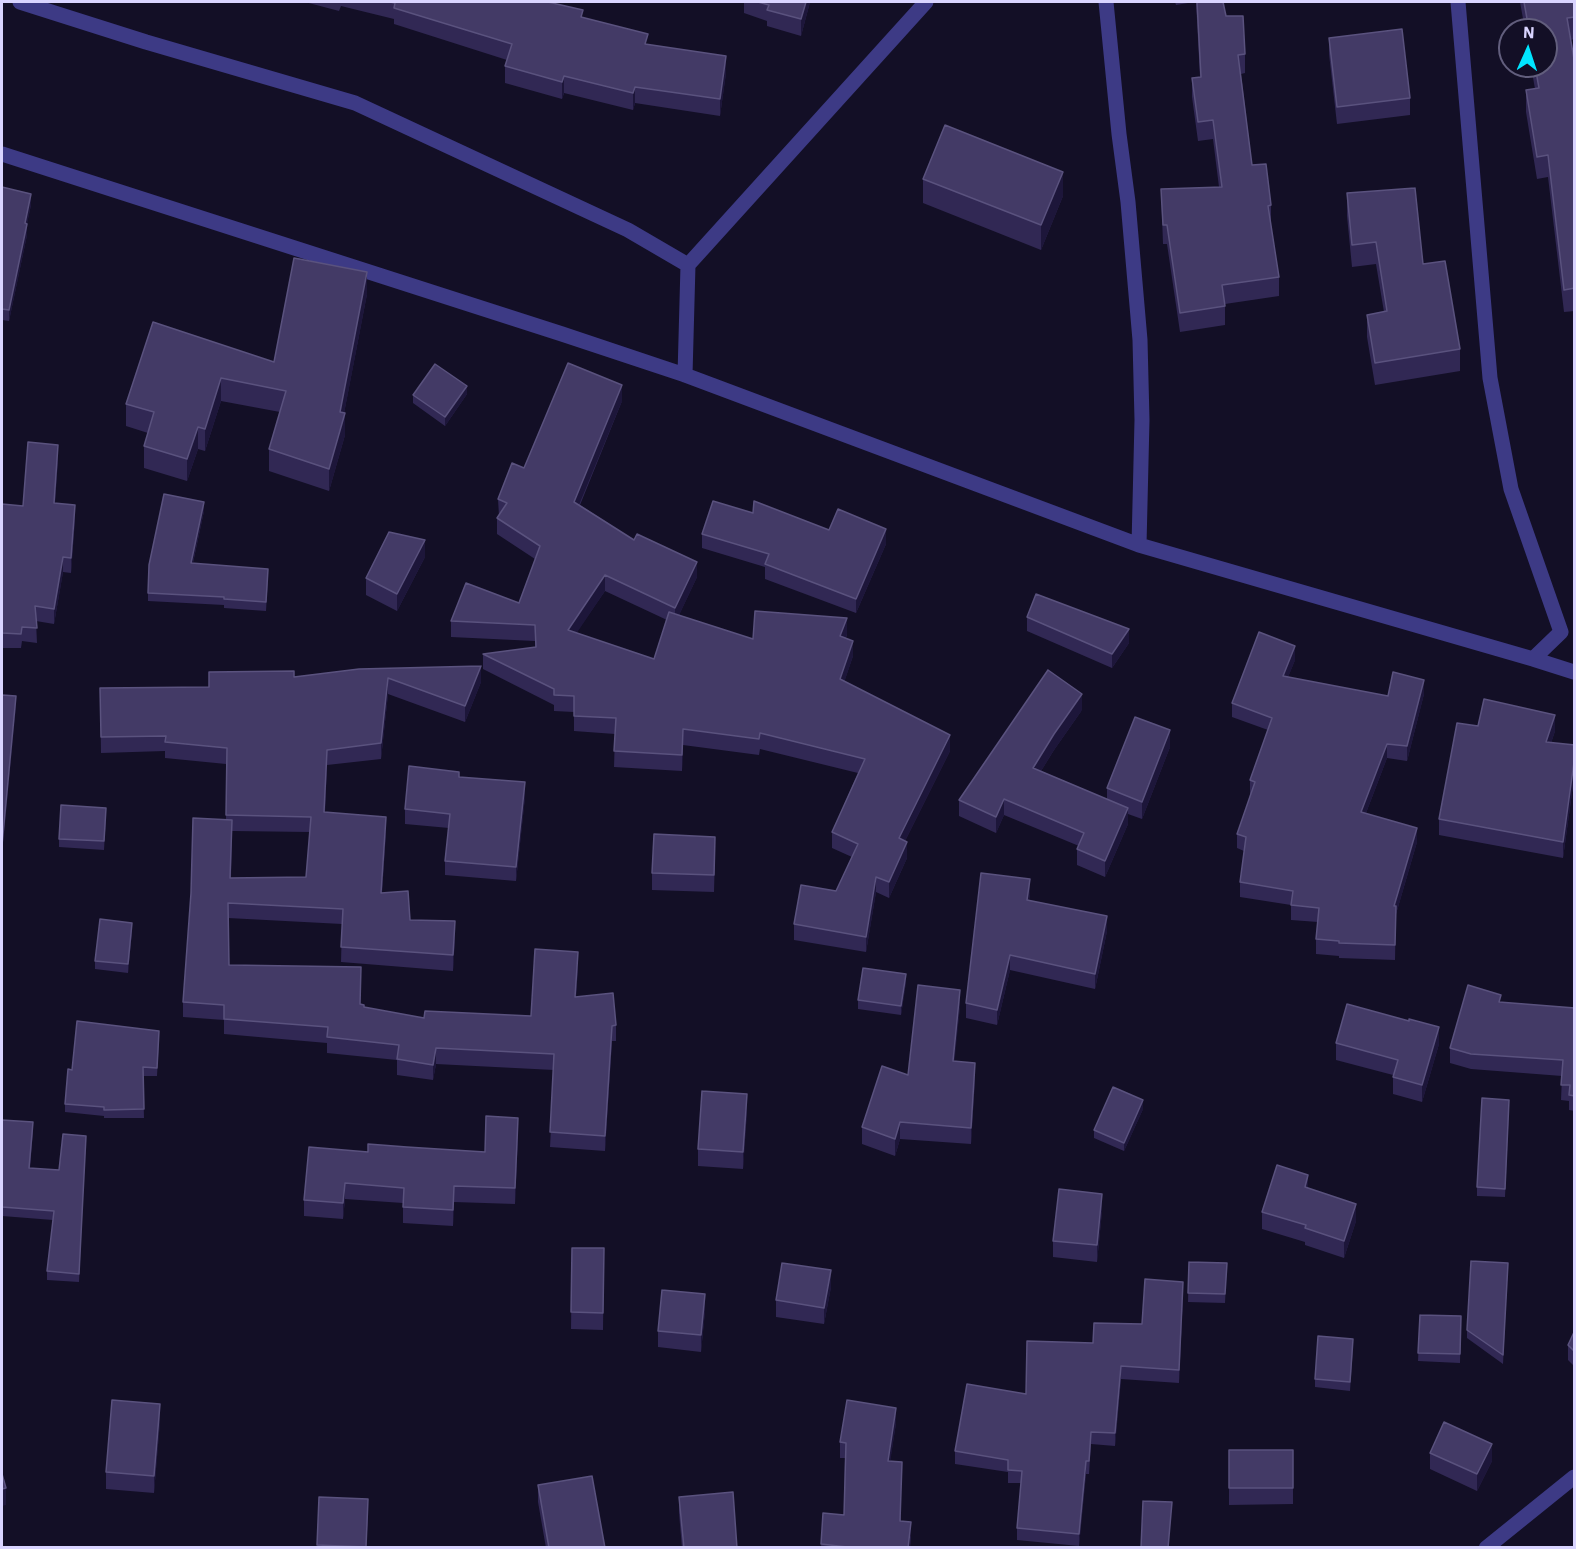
<!DOCTYPE html>
<html>
<head>
<meta charset="utf-8">
<style>
	body { margin:0 }
	#map { position:relative; width:1576px; height:1549px; overflow:hidden; background:#130f26; font-family:"IBM Plex Sans",sans-serif }
	canvas { display:block }
	.frame { position:absolute; inset:0; border:3px solid #d9d4ff; pointer-events:none }
	.north { position:absolute; left:1498px; top:18px; width:60px; height:60px; box-sizing:border-box; background:#130f26; border:2px solid #625e7d; border-radius:50%; rotate:3deg; font-size:16px; font-weight:700; line-height:24px; text-align:center; color:#d9d4ff }
	.north::after { content:''; display:block; margin:auto; width:21px; height:27px; background:#00e5ff; clip-path:polygon(50% 0,100% 100%,50% 72%,0 100%) }
</style>
</head>
<body>
<div id="map">
<canvas width="1576" height="1549"></canvas>
<div class="frame"></div>
<div class="north">N</div>
</div>
<script>
const context = document.querySelector('canvas').getContext('2d');
context.lineJoin = 'round';
const shape = rows => new Path2D(rows.map(r => 'M' + r).join(''));
function strokePath(path, color, width, dash) { context.strokeStyle = color; context.lineWidth = width; context.lineCap = dash ? 'butt' : 'round'; context.setLineDash(dash || []); context.stroke(path); }
function fillPath(path, color) { context.fillStyle = color; context.fill(path, 'evenodd'); }
strokePath(shape([
	[20,2,146,42,355,103,628,230,688,265],
	[1106,2,1119,134,1128,202,1140,340,1142,420,1139,545],
	[1458,2,1490,378,1511,489,1561,632,1533,659],
	[2,154,562,334,685,375,1139,545,1533,659,1574,672],
	[685,375,688,265,926,2],
	[1486,1548,1574,1477]
]), '#3d3a85', 15);
fillPath(shape([
	[305,2,548,2,583,18,648,45,726,73,720,116,635,103,633,110,564,93,562,99,505,83,505,66,507,60,394,24,394,19,341,6,339,11],
	[738,2,810,2,801,36,767,26,767,21,744,13,744,3],
	[1175,2,1194,2,1176,5],
	[1196,2,1223,2,1226,16,1245,54,1245,73,1241,74,1252,165,1271,205,1271,225,1279,277,1279,296,1225,304,1225,325,1180,332,1167,244,1163,244,1161,189,1219,187,1213,139,1198,141,1192,97,1192,78,1200,77],
	[1520,2,1575,2,1575,39,1570,40,1575,65,1575,311,1564,312,1548,177,1537,179,1526,112,1526,90,1535,89,1531,66,1546,66,1546,30,1525,30],
	[1329,38,1410,98,1410,115,1337,124,1329,54],
	[923,179,1063,196,1041,250,923,203],
	[2,187,31,205,27,223,27,235,9,321,2,320],
	[1347,193,1423,264,1460,349,1460,371,1375,385,1367,337,1367,315,1384,312,1376,264,1352,267,1347,216],
	[367,294,344,413,345,435,329,491,269,471,269,449,280,412,221,401,205,451,198,449,187,481,144,468,144,446,148,433,126,426,126,404,274,362],
	[467,394,445,426,413,403,413,395],
	[622,401,580,505,634,540,697,577,679,615,753,639,847,634,846,638,853,656,844,682,950,751,905,841,907,858,889,898,876,892,866,952,794,940,794,924,836,891,852,857,832,848,832,832,858,773,760,749,759,755,683,745,682,771,614,767,615,734,574,731,574,712,554,711,554,705,483,669,483,654,535,647,535,641,451,637,451,621,519,603,535,559,497,534,497,518,499,516,498,499,524,468],
	[605,591,667,620,654,659,576,633],
	[58,459,55,503,75,519,71,573,63,572,54,624,36,621,37,643,22,641,21,648,2,648,2,504,23,506],
	[204,511,193,563,268,577,266,611,224,608,224,605,148,601,148,593],
	[753,513,829,530,886,544,856,613,765,579,765,567,702,548,702,534],
	[425,557,397,611,366,595,366,578],
	[1027,617,1129,643,1112,668,1027,631],
	[1295,660,1288,677,1388,696,1424,694,1407,761,1387,758,1366,813,1417,842,1396,914,1395,960,1339,958,1339,956,1316,954,1316,939,1318,922,1291,920,1291,905,1240,897,1240,882,1244,851,1237,848,1237,834,1251,794,1250,794,1250,780,1268,730,1232,717,1232,703],
	[359,669,481,682,465,722,388,694,381,759,327,765,325,812,386,832,382,893,410,920,455,937,453,971,341,962,342,924,228,918,229,965,361,982,360,1004,364,1007,424,1018,531,1016,578,967,576,997,616,1025,616,1041,612,1041,605,1151,550,1147,554,1070,436,1064,433,1080,397,1075,397,1060,327,1053,327,1043,224,1034,224,1020,183,1017,183,1002,226,820,226,764,165,758,165,751,101,753,100,688,209,687],
	[232,831,310,832,306,877,231,878],
	[1082,710,1054,750,1041,771,1107,799,1107,788,1170,747,1142,819,1128,814,1128,824,1105,877,1077,865,1077,849,1079,846,1004,815,996,833,959,816,959,800],
	[1478,726,1555,731,1551,743,1575,745,1575,771,1563,858,1439,835,1439,819],
	[459,777,525,797,516,881,445,875,445,861,449,828,405,824,405,809],
	[106,816,104,850,59,847,59,839],
	[715,854,714,892,652,890,652,873],
	[1030,894,1029,900,1107,931,1095,989,1010,970,997,1025,966,1018,966,1003],
	[132,931,128,973,95,969,95,961],
	[906,982,901,1015,858,1009,858,1000],
	[1501,1002,1575,1008,1575,1111,1569,1110,1569,1101,1561,1100,1562,1076,1471,1069,1450,1063,1450,1048],
	[960,1006,954,1061,975,1079,971,1144,900,1139,895,1156,862,1144,862,1127,908,1075],
	[1409,1021,1439,1044,1422,1102,1393,1094,1393,1075,1336,1060,1336,1043],
	[159,1040,157,1076,143,1076,144,1118,104,1118,104,1116,65,1112,65,1104,72,1070],
	[1509,1108,1505,1197,1477,1196,1477,1187],
	[1143,1109,1124,1151,1094,1138,1094,1130],
	[747,1111,743,1169,698,1166,698,1149],
	[2,1120,33,1131,30,1168,59,1170,86,1136,79,1282,47,1280,47,1271,53,1220,2,1216],
	[518,1134,515,1204,454,1202,453,1226,403,1223,403,1203,345,1199,343,1219,304,1216,304,1200,368,1152,407,1147,485,1152],
	[1308,1188,1356,1221,1344,1258,1305,1245,1305,1242,1262,1229,1262,1212],
	[1102,1211,1097,1262,1053,1257,1053,1241],
	[572,1248,604,1248,603,1330,571,1329],
	[1189,1262,1227,1263,1225,1303,1188,1302],
	[1508,1263,1503,1364,1467,1338,1467,1330],
	[831,1287,824,1324,776,1317,776,1300],
	[1183,1295,1179,1383,1121,1379,1115,1446,1091,1444,1089,1474,1086,1474,1079,1546,1017,1540,1017,1528,1021,1483,1008,1483,1008,1472,955,1464,955,1451,1026,1394,1093,1343,1142,1324],
	[705,1311,701,1352,658,1347,658,1331],
	[1420,1315,1461,1316,1460,1363,1418,1361],
	[1575,1330,1575,1367,1568,1360,1568,1345],
	[1353,1347,1350,1391,1315,1387,1315,1379],
	[160,1421,154,1493,106,1489,106,1472],
	[896,1423,890,1461,901,1521,911,1537,910,1548,821,1548,823,1513,844,1515,845,1458,840,1458,840,1442],
	[1229,1450,1293,1450,1293,1504,1229,1505],
	[1430,1453,1492,1461,1477,1491,1430,1469],
	[538,1485,605,1548,546,1548,538,1502],
	[319,1497,368,1516,366,1548,317,1548],
	[679,1497,737,1548,682,1548,679,1513]
]), '#312854');
fillPath(shape([
	[806,2,810,2,801,36,801,19],
	[726,56,726,73,720,116,720,99],
	[564,76,564,93,562,99,562,82],
	[635,87,635,103,633,110,633,93],
	[1063,172,1063,196,1041,250,1041,225],
	[31,194,31,205,25,234,25,223],
	[27,224,27,235,9,321,9,310],
	[367,272,367,294,343,419,345,413,345,435,329,491,329,469],
	[221,378,221,401,205,451,205,429],
	[622,385,622,401,574,517,574,502],
	[467,386,467,394,445,426,445,417],
	[198,427,198,449,187,481,187,459],
	[58,445,58,459,54,518,54,503],
	[204,502,204,511,191,571,191,563],
	[75,505,75,519,71,573,71,558],
	[886,529,886,544,856,613,856,599],
	[425,540,425,557,397,611,397,594],
	[63,557,63,572,54,624,54,609],
	[697,562,697,577,675,624,675,608],
	[605,575,605,591,568,646,568,630],
	[847,618,847,634,840,652,840,636],
	[1129,629,1129,643,1112,668,1112,654],
	[853,641,853,656,840,695,840,679],
	[1295,646,1295,660,1283,690,1283,676],
	[481,666,481,682,465,722,465,706],
	[388,678,388,694,381,759,381,743],
	[1424,680,1424,694,1407,761,1407,746],
	[1082,694,1082,710,1054,750,1033,784,1033,768,1054,734],
	[16,696,16,707,2,856,2,845],
	[1555,715,1555,731,1546,758,1546,742],
	[683,729,683,745,682,771,682,755],
	[1170,730,1170,747,1142,819,1142,802],
	[950,735,950,751,899,853,899,838],
	[1387,744,1387,758,1361,826,1361,812],
	[327,750,327,765,324,828,324,812],
	[1575,755,1575,771,1563,858,1563,842],
	[525,782,525,797,516,881,516,867],
	[1004,799,1004,815,996,833,996,817],
	[1128,808,1128,824,1105,877,1105,861],
	[386,817,386,832,381,908,381,893],
	[1417,828,1417,842,1396,914,1395,960,1396,915,1394,906],
	[907,842,907,858,889,898,889,882],
	[876,877,876,892,866,952,866,937],
	[1030,879,1030,894,1027,915,1027,900],
	[1107,916,1107,931,1095,989,1095,974],
	[455,921,455,937,453,971,453,955],
	[132,923,132,931,128,973,128,964],
	[578,952,578,967,575,1012,575,997],
	[1010,955,1010,970,997,1025,997,1010],
	[906,974,906,982,901,1015,901,1006],
	[960,990,960,1006,953,1078,953,1061],
	[612,1026,612,1041,605,1151,605,1136],
	[1439,1027,1439,1044,1422,1102,1422,1085],
	[436,1048,436,1064,433,1080,433,1065],
	[975,1063,975,1079,971,1144,971,1128],
	[747,1094,747,1111,743,1169,743,1152],
	[1143,1100,1143,1109,1124,1151,1124,1143],
	[518,1118,518,1134,515,1204,515,1188],
	[900,1122,900,1139,895,1156,895,1139],
	[1308,1175,1308,1192,1305,1187],
	[345,1183,345,1199,343,1219,343,1203],
	[454,1186,454,1202,453,1226,453,1210],
	[1102,1194,1102,1211,1097,1262,1097,1245],
	[1356,1204,1356,1221,1344,1258,1344,1241],
	[831,1270,831,1287,824,1324,824,1308],
	[1183,1282,1183,1295,1179,1383,1179,1370],
	[705,1294,705,1311,701,1352,701,1335],
	[1121,1366,1121,1379,1115,1446,1115,1433],
	[160,1404,160,1421,154,1493,154,1476],
	[896,1408,896,1423,888,1477,888,1461],
	[1492,1444,1492,1461,1477,1491,1477,1474],
	[1086,1461,1086,1474,1079,1546,1079,1534],
	[6,1488,6,1505,2,1506,2,1489],
	[911,1522,910,1548,908,1548]
]), '#1d163a');
const building = shape([
	[390,2,548,2,583,10,581,17,648,34,645,44,726,56,720,99,635,87,633,93,564,76,562,82,505,66,512,44,394,8,395,3,390,2],
	[758,2,806,2,801,19,767,10,769,5,758,2],
	[1197,2,1223,2,1226,16,1243,16,1245,54,1238,55,1252,165,1266,164,1271,205,1268,206,1279,277,1222,285,1225,306,1180,313,1167,225,1163,225,1161,189,1222,187,1213,120,1198,122,1192,78,1201,77,1197,2],
	[1524,2,1575,2,1575,17,1567,18,1575,65,1575,288,1564,290,1548,155,1537,157,1526,90,1539,88,1535,66,1546,66,1546,30,1529,30,1524,2],
	[1402,29,1410,98,1337,107,1329,38,1402,29],
	[945,125,1063,172,1041,225,923,179,945,125],
	[2,187,31,194,25,223,27,224,9,310,2,309,2,187],
	[1415,188,1423,264,1445,261,1460,349,1375,363,1367,315,1387,311,1376,242,1352,245,1347,193,1415,188],
	[294,258,367,272,340,412,345,413,329,469,269,449,286,391,221,378,205,429,198,427,187,459,144,446,154,412,126,404,153,322,274,362,294,258],
	[568,363,622,385,574,502,634,540,637,534,697,562,675,608,605,575,568,630,654,659,669,612,753,639,755,611,847,618,840,636,853,641,840,679,950,735,899,838,907,842,889,882,876,877,866,937,794,924,801,885,836,891,858,844,832,832,865,759,760,733,759,739,683,729,682,755,614,751,616,718,574,716,574,696,554,695,554,689,483,654,536,647,535,625,451,621,466,583,519,603,540,546,497,518,507,503,498,499,512,463,524,468,568,363],
	[435,364,467,386,445,417,413,395,435,364],
	[28,442,58,445,54,503,75,505,71,558,63,557,54,609,35,606,37,628,22,627,21,634,2,633,2,504,23,506,28,442],
	[164,494,204,502,191,563,268,569,266,602,224,599,224,597,148,593,149,565,164,494],
	[713,501,753,513,754,501,829,530,838,509,886,529,856,599,765,564,769,554,702,534,713,501],
	[389,532,425,540,397,594,366,578,389,532],
	[1036,594,1129,629,1112,654,1027,617,1036,594],
	[1259,632,1295,646,1283,676,1388,696,1393,672,1424,680,1407,746,1387,744,1361,812,1417,828,1394,906,1396,906,1395,945,1339,943,1339,941,1316,939,1319,908,1291,905,1293,891,1240,882,1246,837,1237,834,1255,782,1250,780,1272,718,1232,703,1259,632],
	[481,666,465,706,388,678,381,743,327,750,324,812,386,817,381,893,408,891,410,920,455,921,453,955,341,947,343,909,228,903,229,965,361,967,360,1004,364,1005,364,1007,424,1018,425,1011,531,1016,535,949,578,952,575,997,613,993,616,1025,612,1026,605,1136,550,1132,554,1054,436,1048,433,1065,397,1059,399,1045,327,1037,328,1027,224,1019,224,1005,183,1002,191,893,193,818,232,820,230,878,306,877,311,817,226,815,227,748,165,742,166,736,101,737,100,688,209,687,209,672,294,671,294,677,359,669,481,666],
	[1048,670,1082,694,1054,734,1033,768,1128,808,1105,861,1077,849,1084,833,1004,799,996,817,959,800,1048,670],
	[2,695,16,696,2,845,2,695],
	[1484,699,1555,715,1546,742,1575,745,1575,755,1563,842,1439,819,1457,723,1478,726,1484,699],
	[1135,717,1170,730,1142,802,1107,788,1135,717],
	[409,766,459,772,459,777,525,782,516,867,445,861,450,814,405,809,409,766],
	[61,805,106,808,104,841,59,839,61,805],
	[654,834,715,837,714,875,652,873,654,834],
	[981,873,1030,879,1027,900,1107,916,1095,974,1010,955,997,1010,966,1003,981,873],
	[100,919,132,923,128,964,95,961,100,919],
	[863,968,906,974,901,1006,858,1000,863,968],
	[918,985,960,990,953,1061,975,1063,971,1128,900,1122,895,1139,862,1127,882,1066,908,1075,918,985],
	[1468,985,1501,995,1499,1002,1575,1008,1575,1096,1569,1095,1570,1085,1561,1085,1563,1060,1471,1054,1450,1048,1468,985],
	[1347,1004,1409,1021,1409,1019,1439,1027,1422,1085,1393,1077,1398,1060,1336,1043,1347,1004],
	[77,1021,159,1031,157,1068,143,1067,144,1109,104,1110,104,1107,65,1104,68,1069,72,1070,77,1021],
	[1113,1087,1143,1100,1124,1143,1094,1130,1113,1087],
	[702,1091,747,1094,743,1152,698,1149,702,1091],
	[1482,1098,1509,1100,1505,1189,1477,1187,1482,1098],
	[486,1116,518,1118,515,1188,454,1186,453,1210,403,1207,404,1188,345,1183,343,1203,304,1200,309,1147,368,1152,368,1144,407,1147,485,1152,486,1116],
	[2,1120,33,1122,29,1168,59,1170,63,1134,86,1136,79,1274,47,1271,54,1211,2,1207,2,1120],
	[1277,1165,1308,1175,1305,1187,1356,1204,1344,1241,1305,1228,1306,1225,1262,1212,1277,1165],
	[1059,1189,1102,1194,1097,1245,1053,1241,1059,1189],
	[572,1248,604,1248,603,1313,571,1312,572,1248],
	[1471,1261,1508,1263,1503,1355,1467,1330,1471,1261],
	[1189,1262,1227,1263,1225,1294,1188,1293,1189,1262],
	[782,1263,831,1270,824,1308,776,1300,782,1263],
	[1145,1279,1183,1282,1179,1370,1121,1366,1115,1433,1091,1432,1089,1461,1086,1461,1079,1534,1017,1528,1022,1471,1008,1470,1008,1460,955,1451,967,1384,1026,1394,1027,1341,1093,1343,1094,1323,1142,1324,1145,1279],
	[662,1290,705,1294,701,1335,658,1331,662,1290],
	[1420,1315,1461,1316,1460,1354,1418,1353,1420,1315],
	[1575,1330,1575,1352,1568,1345,1575,1330],
	[1318,1336,1353,1339,1350,1382,1315,1379,1318,1336],
	[112,1400,160,1404,154,1476,106,1472,112,1400],
	[847,1400,896,1408,888,1461,902,1462,900,1521,911,1522,908,1548,856,1548,821,1544,823,1513,844,1515,846,1443,840,1442,847,1400],
	[1444,1422,1492,1444,1477,1474,1430,1453,1444,1422],
	[1229,1450,1293,1450,1293,1488,1229,1488,1229,1450],
	[2,1474,6,1488,2,1489,2,1474],
	[592,1476,605,1548,549,1548,538,1485,592,1476],
	[733,1492,737,1548,684,1548,679,1497,733,1492],
	[319,1497,368,1499,366,1547,317,1545,319,1497],
	[1143,1501,1172,1502,1168,1548,1141,1548,1143,1501]
]);
fillPath(building, '#433a66');
strokePath(building, '#5a527e', 1.5);
</script>
</body>
</html>
